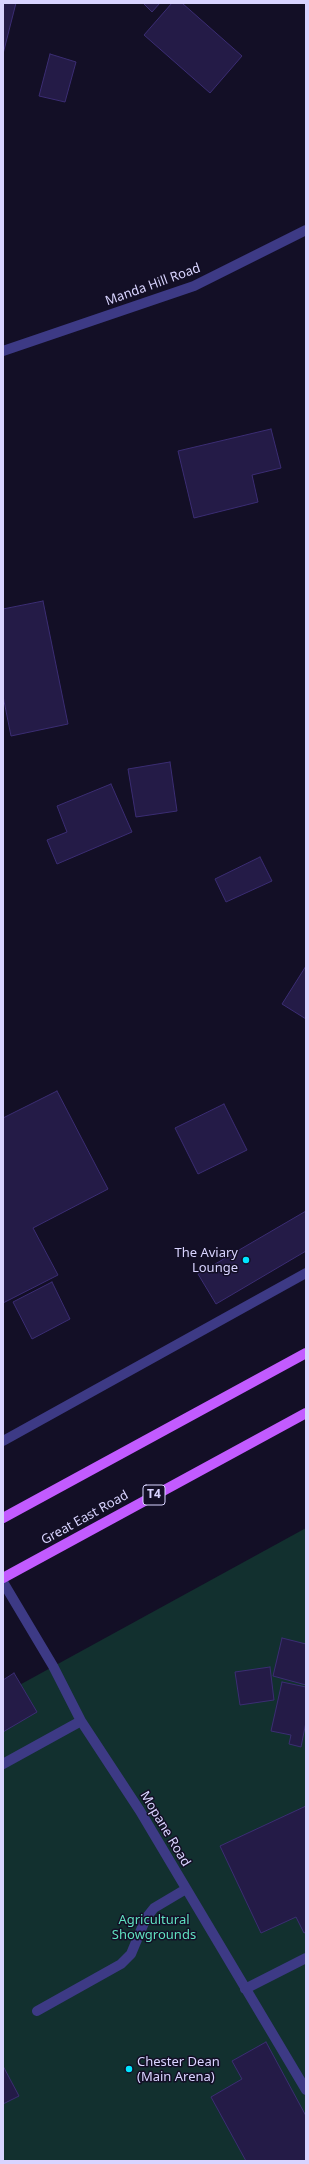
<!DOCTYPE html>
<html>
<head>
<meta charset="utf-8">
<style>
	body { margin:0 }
	#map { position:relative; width:309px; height:2164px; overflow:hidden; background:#130f26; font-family:"Noto Sans",sans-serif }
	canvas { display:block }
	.frame { position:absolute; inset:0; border:4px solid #d9d4ff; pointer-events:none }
</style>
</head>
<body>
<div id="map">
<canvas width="309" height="2164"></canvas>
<div class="frame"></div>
</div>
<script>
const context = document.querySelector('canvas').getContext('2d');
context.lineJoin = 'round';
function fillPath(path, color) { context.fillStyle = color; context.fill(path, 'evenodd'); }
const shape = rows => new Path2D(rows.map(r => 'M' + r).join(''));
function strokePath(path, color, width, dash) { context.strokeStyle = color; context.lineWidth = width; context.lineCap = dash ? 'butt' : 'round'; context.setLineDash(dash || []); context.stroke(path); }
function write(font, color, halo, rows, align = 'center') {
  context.font = font + ' "Noto Sans",sans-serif'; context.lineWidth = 3; context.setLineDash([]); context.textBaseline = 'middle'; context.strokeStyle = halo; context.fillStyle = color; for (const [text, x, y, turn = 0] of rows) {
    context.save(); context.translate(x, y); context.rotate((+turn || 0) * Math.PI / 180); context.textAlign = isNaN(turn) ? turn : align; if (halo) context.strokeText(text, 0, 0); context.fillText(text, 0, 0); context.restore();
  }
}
fillPath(shape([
	[306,1528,306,2161,3,2161,3,1694]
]), '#12302f');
const building = shape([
	[3,3,16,3,3,54,3,3],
	[143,3,160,3,152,12,143,3],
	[172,3,182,3,242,56,210,93,144,35,172,3],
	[50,54,76,62,65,102,39,96,50,54],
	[271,429,281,468,252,475,258,502,194,518,178,451,271,429],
	[43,601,68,724,11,736,3,696,3,609,43,601],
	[170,762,177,811,136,817,128,769,170,762],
	[111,784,132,832,57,864,47,840,67,832,57,806,111,784],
	[260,857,272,881,226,902,215,879,260,857],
	[306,966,306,1019,282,1004,306,966],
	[57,1091,108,1189,33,1228,58,1275,3,1303,3,1118,57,1091],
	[224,1104,247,1150,198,1174,175,1128,224,1104],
	[306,1211,306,1251,216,1304,198,1274,306,1211],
	[52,1282,70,1319,32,1339,13,1302,52,1282],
	[282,1638,306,1644,306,1685,273,1676,282,1638],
	[270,1667,274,1700,240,1705,235,1672,270,1667],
	[14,1673,37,1712,3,1732,3,1680,14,1673],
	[282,1682,306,1687,306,1722,301,1747,289,1744,291,1735,271,1731,282,1682],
	[306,1806,306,1932,304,1933,296,1917,261,1933,220,1846,306,1806],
	[266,2042,306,2116,306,2161,246,2161,211,2097,242,2079,232,2061,266,2042],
	[3,2066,19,2096,3,2104,3,2066]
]);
fillPath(building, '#241b47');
strokePath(building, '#3b2d73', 1);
strokePath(shape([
	[3,351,194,286,306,230],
	[3,1441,306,1273],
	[3,1582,53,1666,81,1721,140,1811,306,2090],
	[3,1764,81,1721],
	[245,1989,306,1958],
	[37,2011,121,1964,131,1954,146,1918,154,1908,186,1889]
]), '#3d3a85', 10);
strokePath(shape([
	[3,1518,306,1353],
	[3,1578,306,1413]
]), '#c25bff', 10);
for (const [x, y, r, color] of [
	[246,1260,4,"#00e5ff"],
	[129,2069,4,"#00e5ff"]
]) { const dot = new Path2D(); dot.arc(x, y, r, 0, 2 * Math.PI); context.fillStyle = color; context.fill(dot); strokePath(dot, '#130f26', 1.5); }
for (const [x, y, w] of [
	[154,1495,22]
]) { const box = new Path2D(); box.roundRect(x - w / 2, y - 10, w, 20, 3); context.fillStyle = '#130f26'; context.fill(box); strokePath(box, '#d9d4ff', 1); }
write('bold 12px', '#d9d4ff', null, [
	["T4",154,1495]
]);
write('13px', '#d9d4ff', '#130f26', [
	["Manda Hill Road",153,285,-20],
	["Great East Road",85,1518,-29],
	["Mopane Road",165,1829,59]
]);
write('13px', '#d9d4ff', '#130f26', [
	["The Aviary",238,1253],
	["Lounge",238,1268],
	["Chester Dean",137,2062,"left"],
	["(Main Arena)",137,2077,"left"]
], 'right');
write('13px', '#5fe0c0', '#130f26', [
	["Agricultural",154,1920],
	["Showgrounds",154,1935]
]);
</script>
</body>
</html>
